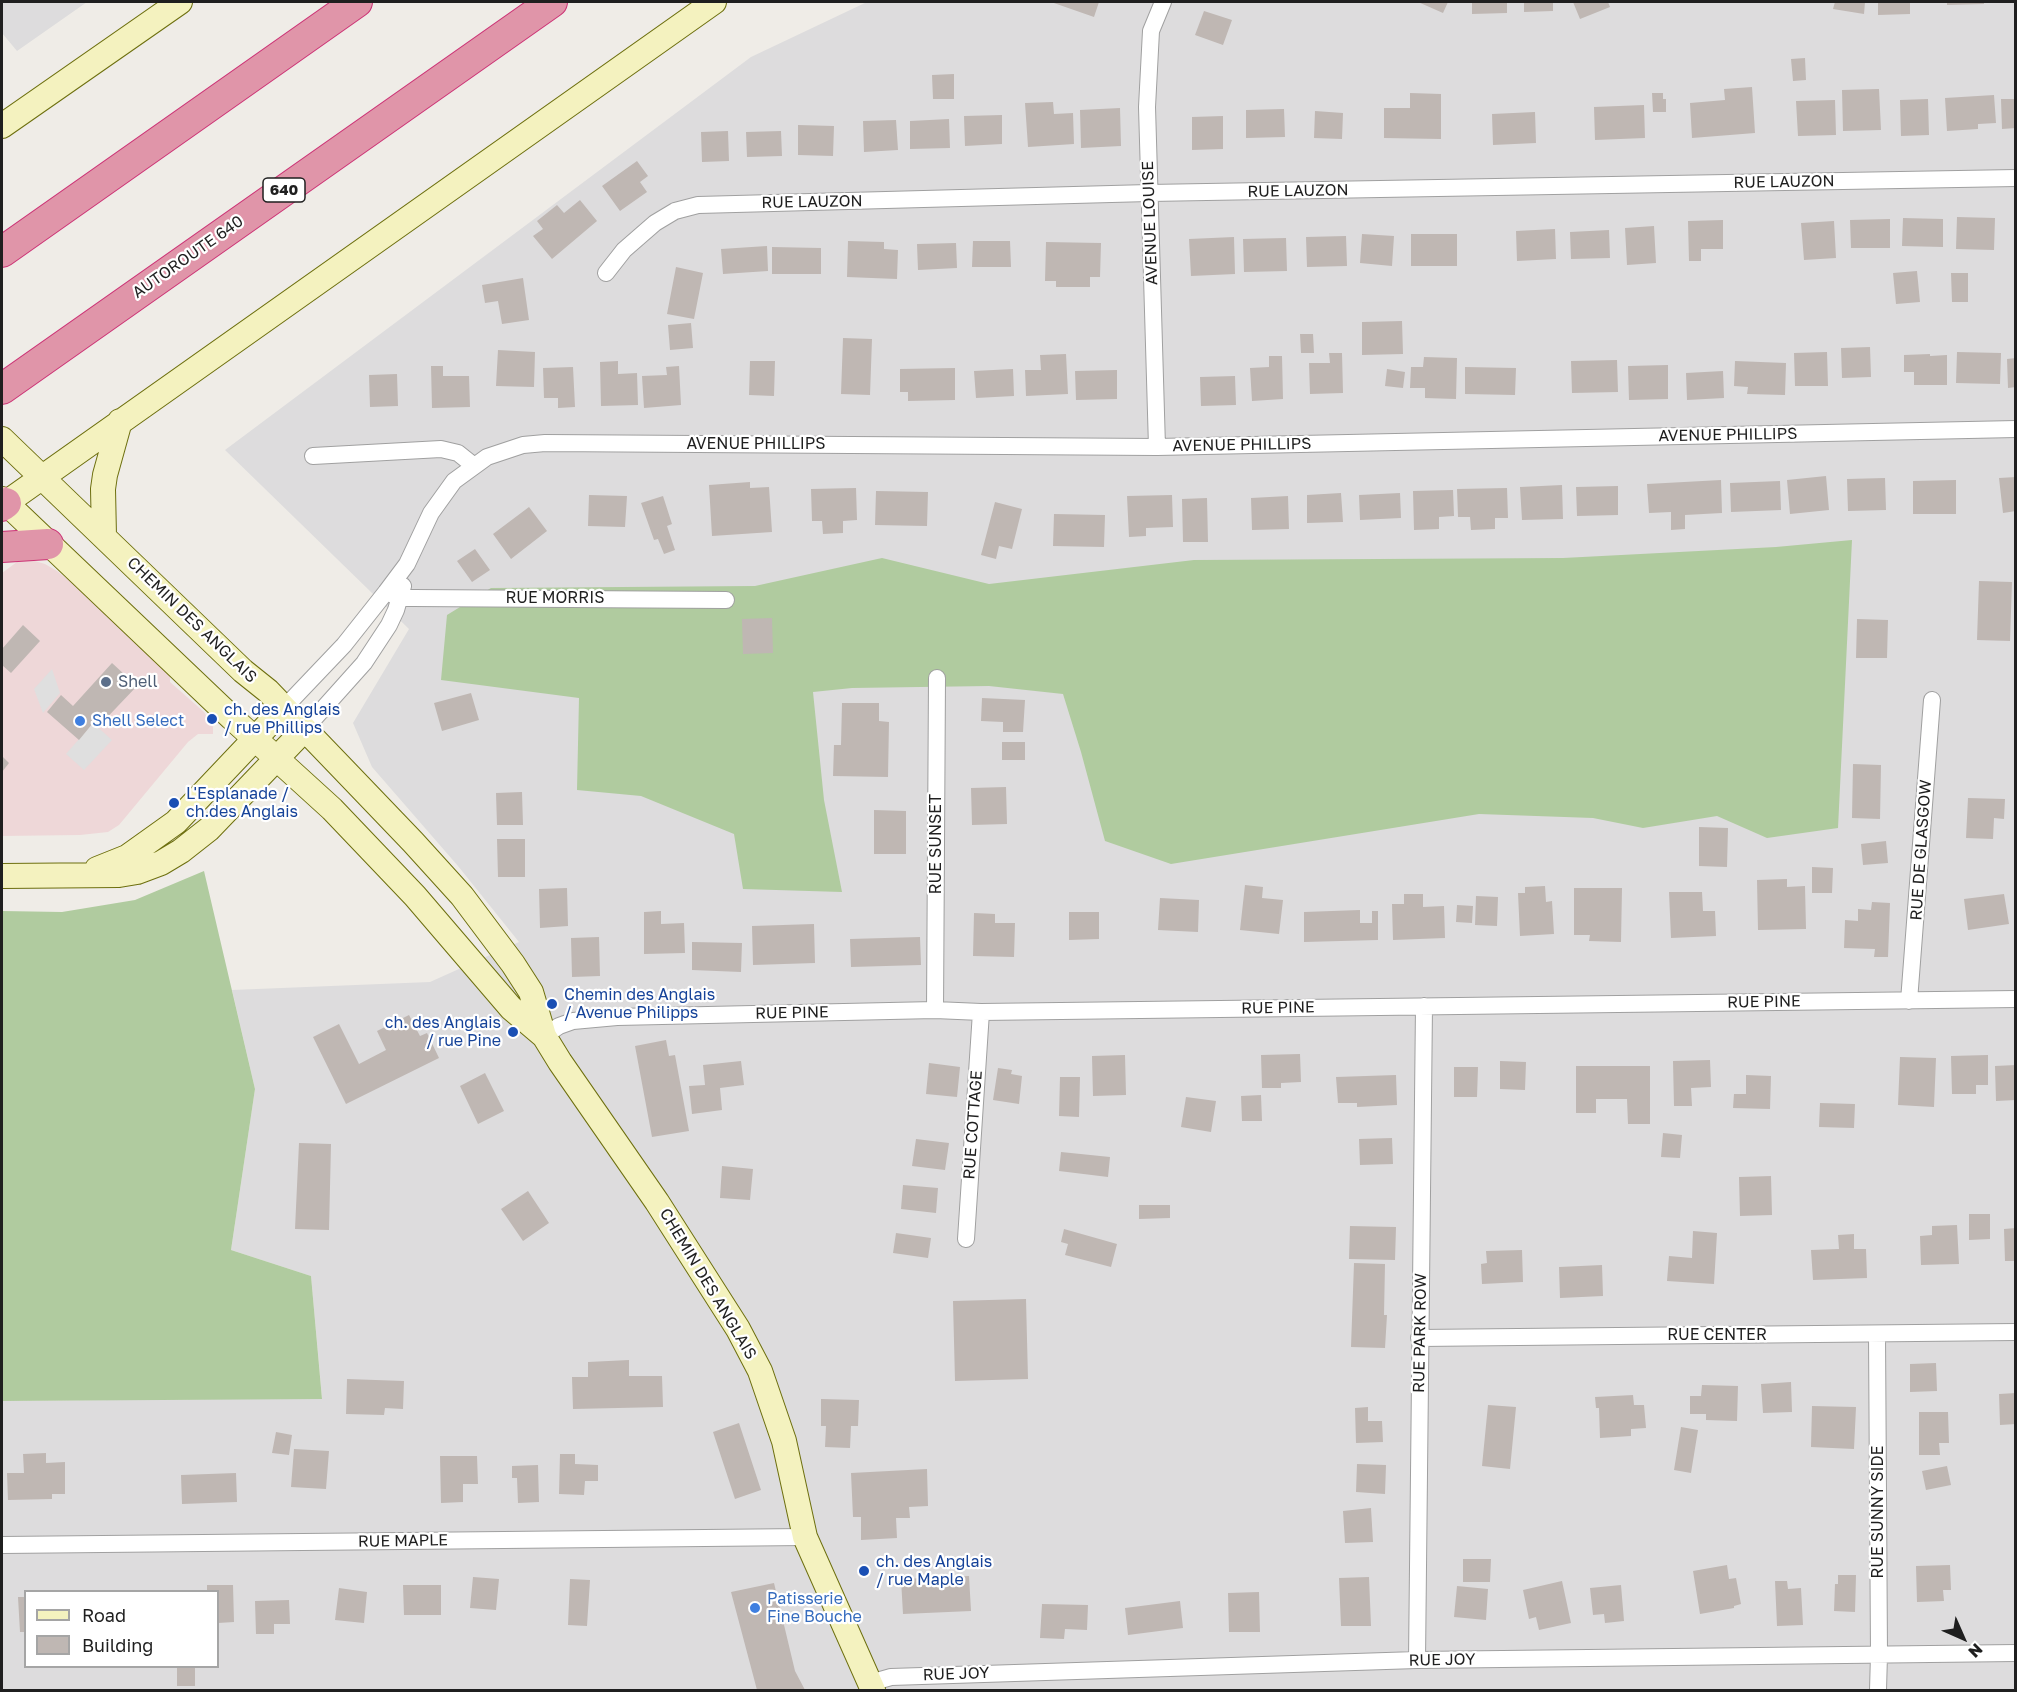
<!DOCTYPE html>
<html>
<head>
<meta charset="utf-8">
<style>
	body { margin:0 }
	#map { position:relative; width:2017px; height:1692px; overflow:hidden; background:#efece7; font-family:"Golos Text",sans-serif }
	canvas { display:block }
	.frame { position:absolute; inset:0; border:3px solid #1f1f1f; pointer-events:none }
	.legend { position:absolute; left:24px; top:1590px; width:195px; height:78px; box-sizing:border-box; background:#fff; border:2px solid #a5a5a5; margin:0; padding:8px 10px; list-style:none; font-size:18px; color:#1f1f1f }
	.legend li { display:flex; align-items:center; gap:12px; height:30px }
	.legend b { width:30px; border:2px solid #a5a5a5 }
	.north { position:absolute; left:1933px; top:1608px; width:60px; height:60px; -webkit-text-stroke:4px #fff; paint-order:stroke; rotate:135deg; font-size:16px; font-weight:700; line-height:24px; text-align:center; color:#1f1f1f }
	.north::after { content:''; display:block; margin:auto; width:21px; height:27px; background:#1f1f1f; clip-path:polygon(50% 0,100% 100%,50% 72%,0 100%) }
</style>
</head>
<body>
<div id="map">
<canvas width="2017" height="1692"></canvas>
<div class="frame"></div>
<ul class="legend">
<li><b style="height:8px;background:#f4f2bf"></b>Road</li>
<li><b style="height:16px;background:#bfb7b3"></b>Building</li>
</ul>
<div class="north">N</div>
</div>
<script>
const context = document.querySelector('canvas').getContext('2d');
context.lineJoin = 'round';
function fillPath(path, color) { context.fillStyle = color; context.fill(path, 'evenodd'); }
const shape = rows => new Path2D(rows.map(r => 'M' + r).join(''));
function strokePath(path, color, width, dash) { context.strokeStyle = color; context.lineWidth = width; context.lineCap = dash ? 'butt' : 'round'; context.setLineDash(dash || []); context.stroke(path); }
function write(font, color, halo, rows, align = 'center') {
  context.font = font + ' "Golos Text",sans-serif'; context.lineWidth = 4.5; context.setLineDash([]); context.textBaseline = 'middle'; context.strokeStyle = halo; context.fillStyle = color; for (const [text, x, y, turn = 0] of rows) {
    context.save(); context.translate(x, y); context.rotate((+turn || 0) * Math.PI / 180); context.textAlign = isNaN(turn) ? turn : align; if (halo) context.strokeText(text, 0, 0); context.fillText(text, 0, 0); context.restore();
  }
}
fillPath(shape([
	[2,2,87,2,17,51,2,33],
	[867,2,2015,2,2015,1690,2,1690,2,1401,322,1398,311,1276,231,1250,255,1089,232,990,430,982,519,942,458,866,372,767,353,723,409,629,225,450,751,57],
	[26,1592,218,1592,218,1666,26,1666]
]), '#dddcdd');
fillPath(shape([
	[21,559,28,559,45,564,57,571,70,581,170,675,170,682,204,712,213,727,213,734,198,734,188,742,119,825,108,832,80,835,2,836,2,573]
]), '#eed7d8');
fillPath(shape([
	[1852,540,1838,828,1767,838,1717,816,1643,828,1593,818,1479,814,1171,864,1105,841,1081,752,1063,694,989,686,852,688,813,692,824,800,842,892,743,889,734,834,641,796,577,790,579,698,441,680,447,615,491,588,755,586,882,558,989,584,1194,560,1563,558,1776,547],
	[204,871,255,1089,231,1250,311,1276,322,1399,2,1401,2,911,62,912,135,900]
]), '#b0cb9f');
fillPath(shape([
	[52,669,60,693,43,713,34,689],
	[93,723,112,740,84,770,66,754]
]), '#dfdfdf');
fillPath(shape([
	[1051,2,1099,2,1094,17],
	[1418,2,1448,2,1443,13],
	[1472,2,1507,2,1507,13,1472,14],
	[1524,2,1553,2,1553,11,1524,12],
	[1573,2,1608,2,1610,7,1580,19],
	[1835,2,1865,2,1864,14,1833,9],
	[1878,2,1910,2,1910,14,1878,15],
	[1947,2,1984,2,1984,4,1947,5],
	[1204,11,1232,20,1223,45,1195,35],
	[1805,58,1806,80,1793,81,1791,59],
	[954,74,954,99,933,99,932,75],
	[1752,87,1755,133,1692,138,1690,103,1725,100,1724,89],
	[1879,89,1881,130,1843,131,1842,90],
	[1410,93,1441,94,1441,139,1384,138,1384,108,1410,108],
	[1652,93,1663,93,1663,99,1666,99,1666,112,1653,112],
	[1994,95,1996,123,1978,124,1978,129,1947,131,1945,98],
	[1928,99,1929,135,1901,136,1900,100],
	[2001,99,2016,99,2016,128,2002,129],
	[1835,100,1836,135,1798,136,1796,101],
	[1053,102,1054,114,1073,113,1074,144,1028,147,1025,103],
	[1644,105,1645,138,1595,140,1594,107],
	[1120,108,1121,146,1081,148,1080,110],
	[1284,109,1285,137,1246,138,1246,110],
	[1315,111,1343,113,1342,139,1314,138],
	[1535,112,1536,143,1493,145,1492,114],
	[1002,115,1002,144,965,146,964,116],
	[1223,116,1223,149,1192,150,1192,117],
	[949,119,950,148,910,149,910,121],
	[896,120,898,150,864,152,863,121],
	[798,125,834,126,833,156,798,155],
	[728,131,729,161,702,162,701,132],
	[781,131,782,156,747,157,746,132],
	[637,161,648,176,640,182,647,192,620,211,602,186],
	[580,200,597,221,552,259,533,236,543,229,537,221,557,205,564,213],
	[1957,217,1995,218,1994,250,1956,249],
	[1903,218,1943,219,1943,247,1902,246],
	[1890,219,1890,248,1851,248,1850,220],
	[1723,220,1723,249,1701,249,1701,261,1689,261,1688,221],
	[1834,221,1836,258,1804,260,1801,223],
	[1654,226,1656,263,1627,265,1625,228],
	[1555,229,1556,259,1517,261,1516,231],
	[1609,230,1610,258,1571,259,1570,232],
	[1362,234,1394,236,1392,266,1360,263],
	[1411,234,1457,234,1457,266,1411,266],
	[1346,236,1347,266,1307,267,1306,237],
	[1234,237,1235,274,1191,276,1189,239],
	[1286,238,1287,271,1244,272,1243,239],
	[848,241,884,242,884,249,898,250,897,279,847,277],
	[973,241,1010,241,1011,267,972,267],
	[1046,242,1101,243,1100,277,1090,277,1090,287,1056,287,1056,281,1045,281],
	[956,243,957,268,918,270,917,244],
	[767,246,768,271,723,274,721,249],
	[772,247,821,248,821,274,772,274],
	[676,267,703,273,694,319,667,314],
	[1917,271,1920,302,1896,304,1893,273],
	[1951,273,1968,273,1968,302,1952,302],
	[523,278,529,320,502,324,498,301,485,303,482,285],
	[1402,321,1403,354,1362,355,1362,322],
	[691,323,693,348,670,350,668,325],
	[1300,334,1313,334,1314,353,1301,353],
	[843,338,872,339,870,395,841,394],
	[1870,347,1871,377,1842,378,1841,348],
	[498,350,535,352,534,387,496,386],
	[1827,352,1828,386,1795,386,1794,353],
	[1957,352,2001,353,2000,384,1956,383],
	[1329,353,1342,353,1343,393,1310,394,1309,363,1330,363],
	[1066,354,1068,394,1026,396,1025,370,1041,370,1040,355],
	[1930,354,1930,356,1947,355,1947,385,1914,385,1914,372,1904,372,1904,355],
	[1269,356,1282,356,1283,399,1252,401,1250,368,1269,367],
	[1424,357,1457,358,1456,399,1425,398,1425,388,1410,388,1411,367,1423,367],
	[2016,358,2016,387,2008,388,2007,359],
	[1617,360,1618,392,1572,393,1571,361],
	[618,361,618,374,637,373,638,405,601,406,600,362],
	[750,361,775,361,774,396,749,395],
	[1735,361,1786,363,1785,395,1747,394,1748,387,1734,386],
	[1668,365,1668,399,1629,400,1628,366],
	[431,366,443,366,443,376,469,376,470,407,432,408],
	[679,366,681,405,644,408,642,376,667,375,666,367],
	[573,367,575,407,558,408,558,398,544,398,543,368],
	[1465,367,1516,368,1515,395,1465,394],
	[955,368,955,400,908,401,908,392,900,392,900,369],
	[1013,369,1014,396,976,398,974,371],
	[1387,369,1405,372,1403,388,1385,386],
	[1117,370,1117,399,1076,400,1075,371],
	[1723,371,1724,398,1687,400,1686,373],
	[397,374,398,406,370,407,369,375],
	[1235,376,1236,405,1201,406,1200,377],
	[1826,476,1829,510,1790,514,1787,480],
	[2016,477,2016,511,2003,513,1999,478],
	[1885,478,1886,510,1848,511,1847,479],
	[1721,480,1722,513,1685,515,1685,529,1671,530,1671,512,1649,513,1647,484],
	[1956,480,1956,514,1913,514,1913,481],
	[1780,481,1781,510,1731,512,1730,483],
	[750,482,750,488,769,487,772,532,712,536,709,485],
	[1562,485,1563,519,1522,520,1520,487],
	[1618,486,1618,515,1577,516,1576,487],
	[856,488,857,520,843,521,843,533,823,534,822,521,812,521,811,489],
	[1507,488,1508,518,1495,518,1495,529,1471,530,1470,517,1458,517,1457,489],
	[1453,490,1454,516,1439,517,1439,529,1414,530,1413,491],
	[876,491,928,492,927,526,875,525],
	[1341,493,1343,522,1307,523,1307,495],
	[1400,493,1401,518,1360,520,1359,495],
	[589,495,627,496,625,527,588,526],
	[1172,495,1173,527,1146,528,1146,536,1129,537,1127,496],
	[663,496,672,524,667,526,675,550,664,554,658,539,654,540,641,503],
	[1288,496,1289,529,1252,530,1251,498],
	[1207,498,1208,542,1183,542,1182,499],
	[995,502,1022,509,1012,549,999,546,996,559,981,555],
	[529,507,547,531,511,559,493,534],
	[1054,514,1105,515,1104,547,1053,546],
	[475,549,490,570,472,582,457,561],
	[1979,581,2012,582,2010,641,1977,640],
	[772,618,773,653,743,654,742,619],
	[1857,619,1888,620,1887,658,1856,658],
	[23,625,40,641,11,673,2,665,2,649],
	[112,663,137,686,97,728,93,723,79,740,47,712,61,695,73,706],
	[471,693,479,720,442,731,434,703],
	[982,698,1025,700,1023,732,1003,732,1003,722,981,721],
	[842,703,879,703,879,721,889,722,888,777,833,776,834,745,841,745],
	[1002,742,1025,742,1025,760,1002,760],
	[2,756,9,763,2,772],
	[1853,764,1881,765,1880,819,1852,818],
	[1006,787,1007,824,972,825,971,788],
	[522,792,523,825,497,825,496,793],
	[1968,798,2005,799,2004,819,1994,818,1993,839,1966,838],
	[874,810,906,811,906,854,874,854],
	[1699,827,1728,828,1727,867,1699,866],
	[497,839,525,839,525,877,498,877],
	[1886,841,1888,863,1863,865,1861,844],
	[1812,867,1833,868,1832,893,1812,893],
	[1787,879,1787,887,1805,886,1806,929,1758,930,1757,880],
	[1245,885,1263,887,1262,898,1283,900,1279,934,1240,930],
	[1545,886,1546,902,1552,901,1554,934,1520,936,1518,893,1525,893,1525,887],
	[567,888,568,926,540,928,539,889],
	[1574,888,1622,888,1621,942,1589,941,1590,935,1574,935],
	[1669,892,1702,892,1703,911,1715,911,1716,936,1671,938],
	[1404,894,1423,894,1423,907,1444,906,1445,938,1393,940,1392,904,1404,904],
	[2004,894,2009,924,1968,930,1964,899],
	[1476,896,1498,897,1497,926,1475,925],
	[1160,898,1199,900,1198,932,1158,930],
	[1872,902,1890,903,1888,957,1874,957,1875,949,1844,948,1845,920,1858,921,1858,909,1871,910],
	[1457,905,1473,906,1472,923,1456,922],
	[1360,910,1360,923,1372,923,1372,911,1378,911,1378,940,1304,942,1304,912],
	[661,911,661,924,684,923,685,953,644,954,644,912],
	[1069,912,1099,912,1099,939,1069,940],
	[974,913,995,914,995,923,1015,923,1014,957,973,956],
	[814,924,815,963,753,965,752,926],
	[599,937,600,976,572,977,571,938],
	[920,937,921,965,851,967,850,939],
	[692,942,742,943,741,972,692,970],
	[409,1015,420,1036,427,1033,439,1058,346,1104,313,1037,339,1024,359,1064,386,1050,377,1031],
	[666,1040,669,1056,675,1055,689,1131,652,1137,635,1046],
	[1300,1054,1301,1082,1281,1083,1281,1088,1262,1088,1261,1055],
	[1125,1055,1126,1095,1093,1096,1092,1056],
	[1988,1055,1988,1085,1976,1085,1976,1094,1952,1094,1951,1056],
	[1900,1057,1936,1058,1934,1107,1898,1105],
	[1710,1060,1711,1087,1691,1088,1692,1106,1674,1106,1673,1061],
	[741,1061,744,1085,720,1088,722,1110,692,1114,689,1086,705,1085,703,1065],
	[1500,1061,1526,1062,1525,1090,1500,1089],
	[929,1063,960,1067,957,1097,926,1094],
	[2016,1065,2016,1100,1996,1101,1995,1066],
	[1576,1066,1650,1066,1650,1124,1628,1124,1627,1099,1596,1099,1596,1113,1576,1113],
	[1454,1067,1478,1067,1477,1097,1454,1097],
	[998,1068,1012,1070,1011,1074,1022,1076,1019,1104,993,1100],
	[485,1073,504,1111,478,1124,460,1086],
	[1396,1075,1397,1105,1357,1107,1357,1103,1338,1103,1336,1077],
	[1746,1075,1771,1076,1770,1109,1733,1108,1734,1094,1746,1094],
	[1060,1077,1080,1077,1079,1117,1059,1116],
	[1261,1095,1262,1121,1242,1121,1241,1096],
	[1186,1097,1216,1101,1211,1132,1181,1127],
	[1820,1103,1855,1104,1854,1128,1819,1127],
	[1663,1133,1682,1135,1680,1158,1661,1157],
	[1392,1138,1393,1164,1360,1165,1359,1139],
	[916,1139,949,1143,945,1170,912,1166],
	[299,1143,331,1144,329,1230,295,1229],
	[1061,1152,1110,1157,1108,1177,1059,1171],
	[722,1166,753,1169,750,1200,720,1198],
	[1771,1176,1772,1215,1740,1216,1739,1177],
	[903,1185,938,1188,936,1213,901,1209],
	[528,1191,549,1223,523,1241,501,1209],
	[1139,1205,1170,1205,1170,1218,1139,1219],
	[1969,1214,1990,1214,1990,1239,1969,1240],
	[1957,1225,1959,1264,1921,1265,1920,1236,1932,1235,1932,1226],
	[1350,1226,1396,1227,1395,1260,1349,1259],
	[2016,1228,2016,1261,2005,1261,2004,1229],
	[1064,1229,1117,1244,1111,1267,1065,1255,1068,1244,1061,1242],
	[1693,1231,1717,1233,1714,1284,1667,1281,1669,1256,1692,1258],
	[896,1233,931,1238,928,1258,893,1253],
	[1854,1234,1854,1249,1866,1249,1867,1278,1813,1280,1811,1250,1839,1249,1838,1235],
	[1522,1250,1523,1282,1482,1284,1481,1264,1487,1263,1486,1251],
	[1354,1263,1385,1264,1384,1315,1387,1315,1385,1348,1351,1347],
	[1602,1265,1603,1296,1560,1298,1559,1267],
	[1026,1299,1028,1379,955,1381,953,1301],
	[629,1360,629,1376,662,1376,663,1407,573,1409,572,1377,588,1377,588,1362],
	[1936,1363,1937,1391,1910,1392,1910,1364],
	[347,1379,404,1381,403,1409,385,1408,384,1415,346,1414],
	[1791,1382,1792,1412,1763,1413,1761,1384],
	[1702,1385,1738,1386,1737,1421,1706,1420,1706,1414,1690,1414,1690,1396,1701,1396],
	[2016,1393,2016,1424,2000,1425,1999,1394],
	[1633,1395,1634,1405,1644,1405,1646,1428,1631,1429,1631,1436,1600,1438,1599,1408,1596,1408,1595,1397],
	[821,1399,859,1400,858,1426,851,1426,850,1448,825,1447,826,1426,821,1426],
	[1488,1405,1516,1407,1510,1469,1482,1466],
	[1812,1406,1856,1407,1854,1449,1811,1447],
	[1368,1407,1368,1421,1382,1421,1383,1442,1356,1443,1355,1408],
	[1919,1412,1948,1412,1949,1443,1939,1443,1940,1455,1919,1455],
	[739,1423,761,1490,735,1499,713,1432],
	[1681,1427,1698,1430,1691,1473,1674,1470],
	[276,1432,292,1435,289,1455,272,1453],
	[294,1449,329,1451,326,1489,291,1487],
	[46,1453,46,1463,65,1462,65,1494,52,1494,52,1499,8,1500,7,1473,24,1473,23,1454],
	[560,1454,575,1454,575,1464,598,1465,598,1481,585,1481,584,1495,559,1494],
	[440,1456,477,1456,478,1484,463,1484,463,1502,441,1503],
	[1357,1464,1386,1465,1385,1494,1356,1492],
	[538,1465,539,1502,518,1503,517,1478,512,1478,512,1466],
	[1947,1466,1951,1485,1926,1490,1922,1471],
	[927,1469,928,1506,909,1507,910,1518,896,1518,897,1538,861,1540,861,1517,853,1517,851,1473],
	[236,1473,237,1502,182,1504,181,1475],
	[1371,1508,1373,1542,1345,1543,1343,1511],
	[1463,1559,1491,1559,1490,1582,1463,1582],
	[1727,1565,1729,1579,1736,1578,1741,1604,1734,1606,1734,1608,1700,1614,1693,1571],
	[1950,1565,1951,1590,1943,1590,1944,1601,1917,1602,1916,1566],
	[1838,1575,1856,1575,1855,1612,1834,1611,1835,1584,1838,1584],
	[969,1576,971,1611,903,1614,901,1579],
	[473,1577,499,1579,496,1610,470,1608],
	[1369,1577,1371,1626,1341,1626,1339,1578],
	[570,1579,590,1580,587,1626,568,1625],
	[1562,1581,1571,1623,1539,1630,1536,1617,1529,1619,1523,1590],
	[1775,1581,1787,1581,1788,1589,1801,1588,1803,1625,1777,1626],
	[774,1583,795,1671,805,1690,757,1690,731,1592],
	[207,1585,233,1585,234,1622,218,1623,218,1592,207,1592],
	[403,1585,441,1585,441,1615,404,1615],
	[1621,1585,1624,1621,1605,1623,1604,1614,1593,1615,1590,1588],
	[1457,1586,1488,1589,1486,1620,1454,1617],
	[339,1588,367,1592,364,1623,335,1620],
	[1259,1592,1260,1632,1229,1632,1228,1593],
	[18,1597,26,1597,26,1632,20,1632],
	[289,1600,290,1624,274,1624,274,1634,256,1634,255,1601],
	[1180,1601,1183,1628,1128,1635,1125,1608],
	[1042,1604,1088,1605,1087,1630,1065,1629,1064,1639,1040,1638],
	[177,1666,195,1666,195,1686,177,1686]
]), '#bfb7b3');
const street = shape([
	[606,273,624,250,655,223,675,211,698,205,1149,193,2016,178],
	[1157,447,1147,107,1151,31,1163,2],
	[313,456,441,449,458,453,473,465],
	[386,592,400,598,413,598,726,600],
	[284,708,344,645,386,592,407,564,431,513,454,481,487,457,523,445,545,443,1157,447,2016,429],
	[304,730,364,663,389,625,396,610,403,586],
	[1909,1001,1932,700],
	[935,1010,937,678],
	[544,1036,559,1026,573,1021,617,1017,935,1010,981,1012,2016,999],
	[966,1239,981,1012],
	[1877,1334,1879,1655,1878,1690],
	[1419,1338,2016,1332],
	[2,1545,805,1537],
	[1417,1660,1424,1006],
	[870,1683,891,1677,1417,1660,2016,1653]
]);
const secondary = shape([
	[2,126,180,2],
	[2,439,243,671,268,691,343,769,413,842,462,896,513,964,531,992,544,1036,560,1062,657,1202,738,1329,760,1371,784,1441,805,1537,873,1690],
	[2,499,232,718,332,809,415,896,511,1008,544,1036],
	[6,503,714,2],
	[104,536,103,489,105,475,120,421],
	[97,869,127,857,176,822,284,708],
	[2,876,119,875,137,872,161,863,181,851,209,829,304,730]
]);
const highway = shape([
	[2,252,357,2],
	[2,389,552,2],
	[2,506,6,503],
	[2,547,48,544]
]);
strokePath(street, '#a0a0a0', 18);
strokePath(secondary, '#6d6f0e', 26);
strokePath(highway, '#cc3476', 32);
strokePath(street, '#fff', 16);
strokePath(secondary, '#f4f2bf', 24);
strokePath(highway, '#e095a9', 30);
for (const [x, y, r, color] of [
	[106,682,6,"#5c6f8a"],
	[212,719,6,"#1a4fb4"],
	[80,721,6,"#3f7fe0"],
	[174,803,6,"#1a4fb4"],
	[552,1004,6,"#1a4fb4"],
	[513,1032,6,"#1a4fb4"],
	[864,1571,6,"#1a4fb4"],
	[755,1608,6,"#3f7fe0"]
]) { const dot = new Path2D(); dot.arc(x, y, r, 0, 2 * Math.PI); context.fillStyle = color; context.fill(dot); strokePath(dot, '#fff', 2); }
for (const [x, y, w] of [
	[284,190,42]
]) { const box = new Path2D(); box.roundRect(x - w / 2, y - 12, w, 24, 4.5); context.fillStyle = '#fff'; context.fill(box); strokePath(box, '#1f1f1f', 1.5); }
write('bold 15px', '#1f1f1f', null, [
	["640",284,190]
]);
write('16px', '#1f1f1f', '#fff', [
	["RUE LAUZON",1784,182,-1],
	["RUE LAUZON",1298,191,-1],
	["RUE LAUZON",812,202,-1],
	["AVENUE LOUISE",1150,223,-92],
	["AUTOROUTE 640",188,257,-35],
	["AVENUE PHILLIPS",1728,435,-1],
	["AVENUE PHILLIPS",756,444],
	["AVENUE PHILLIPS",1242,445,-1],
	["RUE MORRIS",555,598],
	["CHEMIN DES ANGLAIS",192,620,44],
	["RUE SUNSET",936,844,-90],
	["RUE DE GLASGOW",1921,850,-86],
	["RUE PINE",1764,1002,-1],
	["RUE PINE",1278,1008,-1],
	["RUE PINE",792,1013,-1],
	["RUE COTTAGE",973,1125,-86],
	["CHEMIN DES ANGLAIS",708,1284,59],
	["RUE PARK ROW",1420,1333,-89],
	["RUE CENTER",1717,1335],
	["RUE SUNNY SIDE",1878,1512,-90],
	["RUE MAPLE",403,1541,-1],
	["RUE JOY",1442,1660,-1],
	["RUE JOY",956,1674,-2]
]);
write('16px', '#4e5e75', '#fff', [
	["Shell",118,682]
], 'left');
write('16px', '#164399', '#fff', [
	["ch. des Anglais",224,710],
	["/ rue Phillips",224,728],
	["L'Esplanade /",186,794],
	["ch.des Anglais",186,812],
	["Chemin des Anglais",564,995],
	["/ Avenue Philipps",564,1013],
	["ch. des Anglais",501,1023,"right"],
	["/ rue Pine",501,1041,"right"],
	["ch. des Anglais",876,1562],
	["/ rue Maple",876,1580]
], 'left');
write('16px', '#366cbe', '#fff', [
	["Shell Select",92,721],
	["Patisserie",767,1599],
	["Fine Bouche",767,1617]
], 'left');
</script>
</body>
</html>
